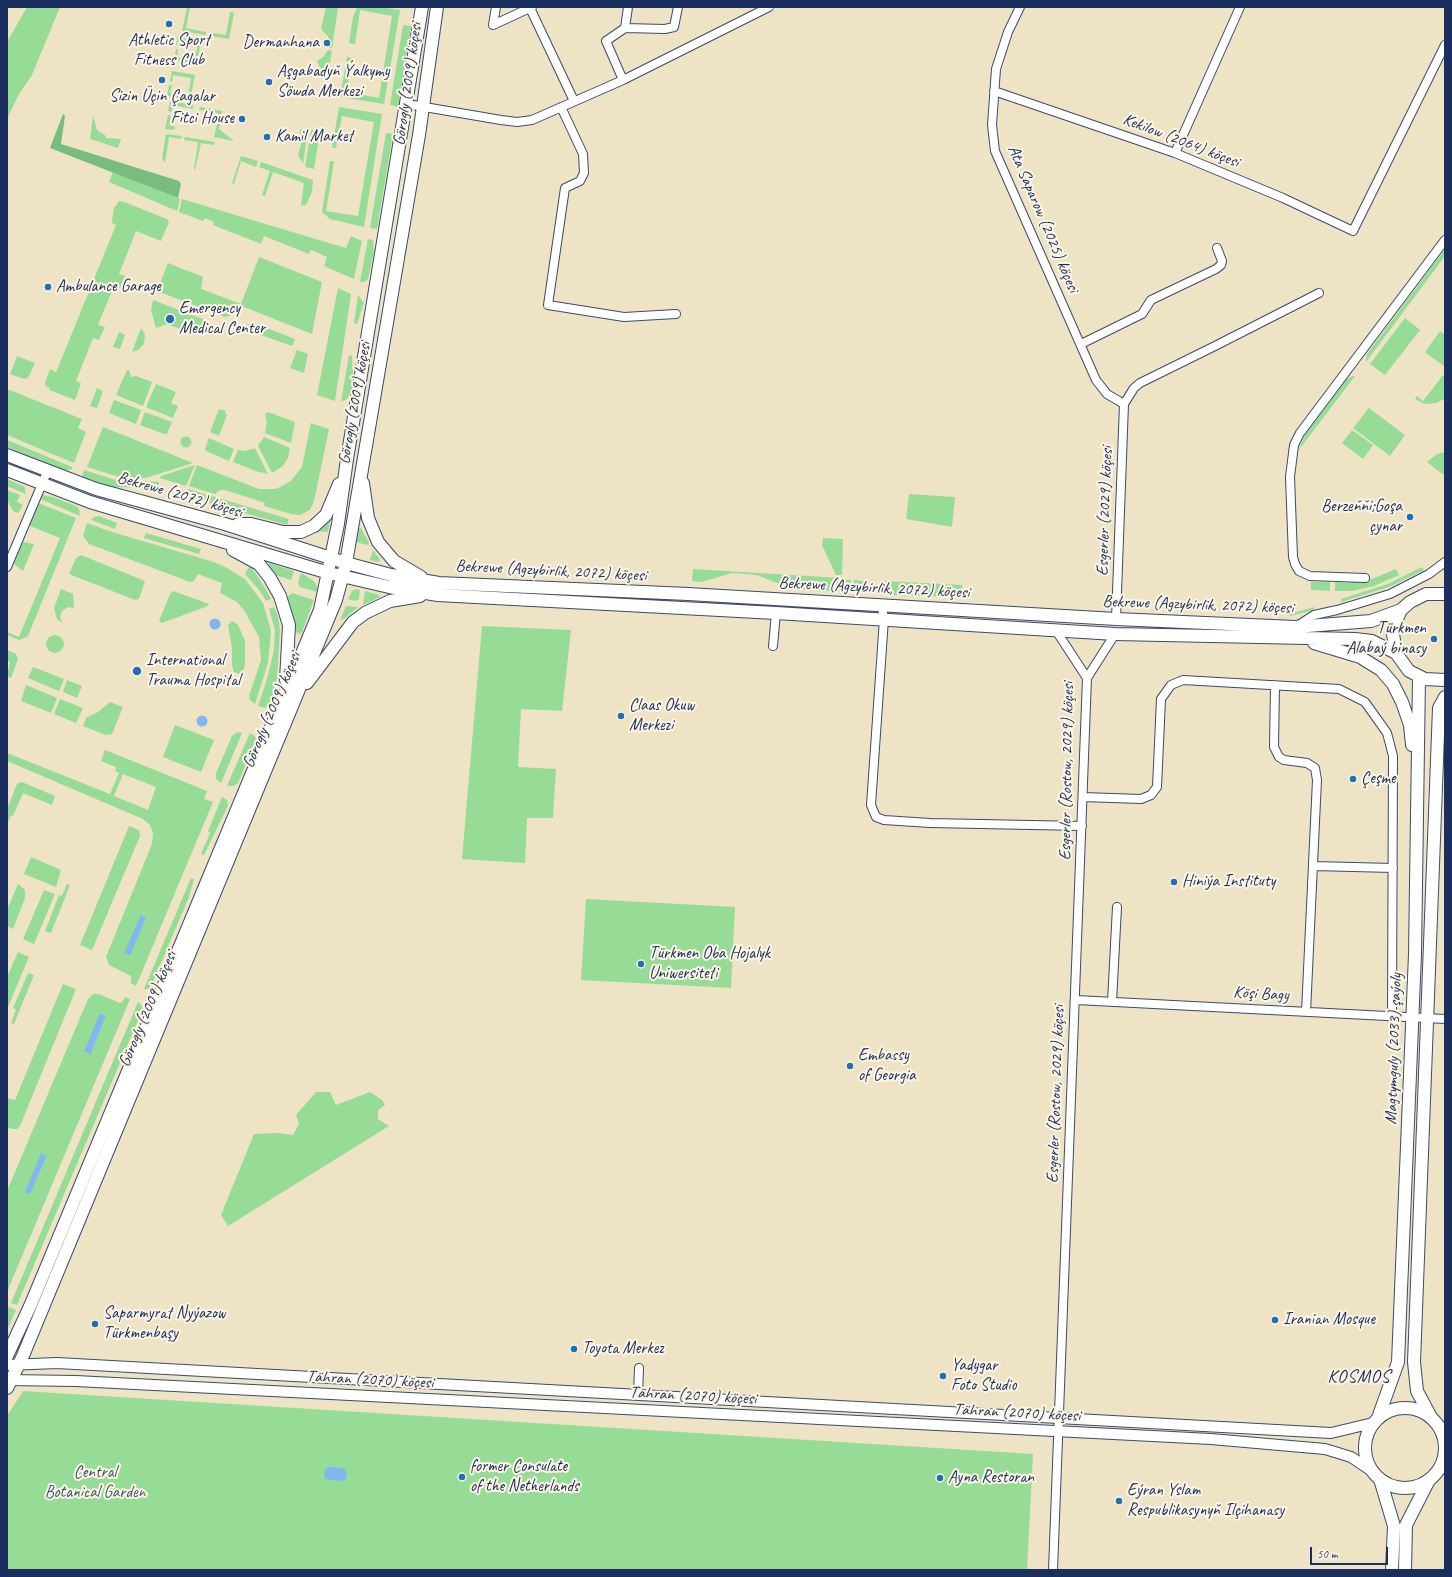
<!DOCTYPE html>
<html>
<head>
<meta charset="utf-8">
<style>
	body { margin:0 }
	#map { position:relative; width:1452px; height:1577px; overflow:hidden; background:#eee3c4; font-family:Caveat,sans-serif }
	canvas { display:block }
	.frame { position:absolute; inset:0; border:8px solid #1b2f5e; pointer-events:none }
	.scale { position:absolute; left:1310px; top:1547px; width:78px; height:18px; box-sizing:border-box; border:2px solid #1b2f5e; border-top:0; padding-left:5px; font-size:12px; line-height:14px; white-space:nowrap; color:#1b2f5e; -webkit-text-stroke:3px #fcf5e5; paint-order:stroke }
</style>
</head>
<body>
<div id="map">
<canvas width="1452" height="1577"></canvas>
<div class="frame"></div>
<div class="scale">50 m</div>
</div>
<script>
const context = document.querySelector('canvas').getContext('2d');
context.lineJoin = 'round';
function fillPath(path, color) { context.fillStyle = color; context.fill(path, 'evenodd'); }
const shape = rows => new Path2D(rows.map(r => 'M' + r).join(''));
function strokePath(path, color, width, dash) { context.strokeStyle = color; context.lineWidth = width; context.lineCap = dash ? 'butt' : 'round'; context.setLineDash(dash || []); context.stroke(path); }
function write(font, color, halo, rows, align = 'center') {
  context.font = font + ' Caveat,sans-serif'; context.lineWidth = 4; context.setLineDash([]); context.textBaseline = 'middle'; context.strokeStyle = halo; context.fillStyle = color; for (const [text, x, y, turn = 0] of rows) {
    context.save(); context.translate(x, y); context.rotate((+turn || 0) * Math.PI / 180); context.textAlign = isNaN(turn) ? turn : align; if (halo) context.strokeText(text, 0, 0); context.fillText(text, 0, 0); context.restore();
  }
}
fillPath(shape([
	[27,7,60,7,32,75,19,94,7,119,7,42],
	[187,7,190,7,186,28,206,32,206,35,182,31],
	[326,7,338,8,332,48,329,47,328,36,321,29],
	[357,7,381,7,400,10,384,104,340,97,347,57,352,58,347,92,379,98,392,16,360,10,355,44,349,43,353,17],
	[230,12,234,13,229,39,212,36,213,33,226,35],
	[403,25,411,26,398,107,390,105],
	[178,35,201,39,197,64,174,60,176,49,178,49,177,57,195,60,198,42,180,39,178,46,176,45],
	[328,50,332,51,328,72,320,68,317,61,323,57],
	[172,71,195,75,190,100,167,96,169,85,172,85,170,93,188,96,191,78,173,75,172,82,170,81],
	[170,101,193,105,193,109,173,105,172,112,168,111],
	[200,107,222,111,221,121,217,120,218,113,199,110],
	[339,107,382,114,364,227,330,219,322,212,330,161,334,161,326,211,358,216,374,122,342,116,336,148,332,148],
	[168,115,171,116,169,125,175,127,174,130,165,129],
	[93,116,97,130,106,136,106,138,121,139,118,148,90,139],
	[217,124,220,124,219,129,234,141,214,137],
	[300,129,308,130,303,164,298,155,301,145],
	[311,130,320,132,314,169,305,167],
	[386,133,393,134,377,229,370,228],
	[166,134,182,136,181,139,169,137,165,163,162,158],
	[185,137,215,142,214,145,201,143,195,170,194,169,198,142,184,140],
	[241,156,258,161,256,167,241,161,234,184,232,183],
	[261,162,313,180,312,192,306,205,301,206,304,183,273,172,265,196,262,195,270,171,259,167],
	[113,172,180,199,177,211,109,182],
	[182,199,346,248,351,236,362,241,354,279,324,266,327,257,311,250,309,254,264,236,261,244,213,225,214,222,205,218,203,221,179,212],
	[119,201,124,202,167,219,169,222,161,241,136,231,119,274,125,276,120,288,114,286,98,325,105,327,99,340,93,338,76,381,81,383,75,400,49,390,50,388,46,387,45,383,50,369,56,372,57,370,116,225,112,223,112,221,114,208],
	[368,239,373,240,374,251,368,279,364,282,360,282],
	[1445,249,1445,256,1366,362,1367,354],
	[259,257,322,282,312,334,244,307,229,316,225,317,157,291,168,263,203,277,201,289,241,304],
	[338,288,351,294,335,401,317,395],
	[358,295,364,303,357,324,354,323],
	[153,300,205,320,208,324,206,329,193,324,189,332,167,324,156,328,151,310],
	[1405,318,1420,330,1385,375,1370,364],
	[254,323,295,339,292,346,244,329,248,324],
	[141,328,145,334,144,344,138,350,132,352],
	[1440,331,1445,335,1445,367,1425,352],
	[119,332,125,335,120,349,113,347],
	[297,350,308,354,304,373,290,368],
	[349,355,352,356,353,375,351,391,347,399,341,402],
	[17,356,35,363,28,378,24,379,10,374],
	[127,370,129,370,131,377,136,376,152,382,143,406,116,395],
	[1443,375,1445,376,1444,399,1436,403,1425,404,1415,399,1417,396,1423,401],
	[1353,376,1355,376,1298,451,1306,433,1347,379],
	[156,384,176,392,171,403,178,406,173,418,146,407],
	[97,388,103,391,97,408,90,406],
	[7,389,82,419,78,428,86,432,74,463,7,435],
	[114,400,141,410,136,424,109,413],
	[1369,408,1405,435,1390,456,1353,428],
	[219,409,226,411,225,414,227,415,219,436,210,432],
	[145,412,172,422,167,434,164,434,140,425],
	[268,412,295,422,291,443,265,433,267,422,265,414],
	[311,423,329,429,314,501,310,510,300,515,291,514,264,506,265,503,225,490,220,490,215,494,189,486,197,465,259,489,276,489,284,485,291,481,302,467],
	[103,427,193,463,146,478,116,476,87,467],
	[1352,430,1373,445,1363,459,1342,443],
	'180.5 442a5.5 5.5 0 1 1 11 0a5.5 5.5 0 1 1-11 0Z',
	[264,437,290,448,288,458,283,466,272,473,258,446],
	[209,438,234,449,229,461,206,451,205,449],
	[7,440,72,467,72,469,64,471,7,447],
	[255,448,268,474,256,471,233,462,238,450,245,451],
	[1445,452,1445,476,1427,462,1437,454],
	[195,465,186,486,160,478,161,476],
	[84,470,116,480,159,482,159,485,154,488,113,487,82,477],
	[7,479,25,487,26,494,7,486],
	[188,489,289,519,287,525,185,496],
	[7,490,20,495,17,502,23,505,18,513,13,511,7,500],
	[909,494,955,497,952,527,906,519],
	[42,495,53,497,76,506,79,509,80,516,38,498],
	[38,503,76,518,28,636,19,640,7,635,7,632,19,637,60,538,30,526,30,522],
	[99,516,117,523,115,529,91,520,94,517],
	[331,517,328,532,316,531],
	[87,523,112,532,214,562,227,568,245,579,263,603,271,631,268,663,255,704,250,700,249,696,261,660,259,637,244,610,237,602,220,593,222,583,198,574,194,581,190,582,89,544,83,536],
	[361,528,369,543,367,545,356,542,358,529],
	[146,533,201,549,199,554,144,538],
	[823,538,843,539,842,575,836,575,822,545],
	[23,542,34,544,23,571,13,563],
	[373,550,380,559,379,562,370,560],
	[81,555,145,581,139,599,135,600,69,574,76,558],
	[270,563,294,571,291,580,275,575,267,565],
	[250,565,265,588,271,599,266,601,260,591,245,574],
	[1422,567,1424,570,1389,587,1341,602,1341,599,1388,584],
	[693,569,841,578,841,579,851,580,850,592,792,589,757,575,732,573,702,582,692,581],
	[1396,569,1399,575,1374,586,1352,591,1335,591,1335,582,1347,583,1372,579],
	[301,573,314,581,317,587,317,592,300,587,298,583],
	[854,580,864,581,862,586,853,592],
	[885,581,962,585,962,597,891,595,887,590],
	[1311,582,1330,582,1330,591,1311,590],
	[61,589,73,594,74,608,68,607,62,611,60,617,62,623,57,619,54,608],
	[355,589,360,590,359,599,355,601,348,599,352,591],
	[173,591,209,604,208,606,162,623,159,621,170,594],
	[365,591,379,595,380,597,363,605],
	[292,593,314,600,302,632,300,634,296,632,292,612,287,597],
	[346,606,358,607,344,619,340,620],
	[274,607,278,616,280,630,277,678,273,699,269,706,265,708,258,706,267,679,274,650,275,630,269,609],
	[1314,607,1314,610,1290,616,1290,614],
	[232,621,238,625,245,641,245,663,244,669,239,674,234,672,232,665,232,648,228,625],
	[482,626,571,630,562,711,521,709,518,767,556,769,553,818,527,818,525,863,462,859],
	'46 644a9 9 0 1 1 18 0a9 9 0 1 1-18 0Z',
	[7,650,16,654,18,659,11,678,7,676,10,662,7,661],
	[33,667,64,679,59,691,28,678],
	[67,680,82,686,77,698,63,692],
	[26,685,57,698,51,713,21,701],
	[60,699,83,708,76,723,54,714],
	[110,702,123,707,112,734,106,735,83,726,86,718,98,712],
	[175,725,214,740,201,772,163,757],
	[237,732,242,733,221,783,216,779,216,773,232,736],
	[250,733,255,736,256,740,238,783,234,786,227,786],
	[105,750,207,791,204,799,213,802,136,986,131,983,131,976,109,965,106,957,152,844,153,833,150,825,143,819,7,761,7,753,110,794,119,773,115,771,116,767,101,761],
	[123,774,156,787,148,810,114,796],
	[22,782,55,796,52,805,23,793,13,816,11,815,7,825,7,809,17,784],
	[222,797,227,800,228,806,204,855,201,854,210,833,208,831],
	[129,826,139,830,140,836,92,950,80,945],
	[31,857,61,870,56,887,24,874],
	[191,878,194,879,189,897,150,989,144,989],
	[18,884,25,890,25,898,13,929,7,926,7,910],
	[67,884,70,885,51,933,45,931,59,895,62,896],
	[44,890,55,894,34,944,23,939],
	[586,899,735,907,731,988,581,980],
	[18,952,29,957,8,1007,7,977],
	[28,973,34,975,14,1024,11,1023,16,1010,13,1008],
	[63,984,76,989,20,1126,17,1129,12,1129,7,1127,7,1098,15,1100],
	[93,994,99,994,120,1003,123,1001,125,997,130,999,7,1292,7,1191,88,999],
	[138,1002,142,1006,142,1011,17,1305,11,1303],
	[316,1092,330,1092,336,1105,370,1092,382,1100,385,1105,378,1110,378,1119,389,1126,228,1226,221,1215,254,1134,277,1133,293,1135,299,1124,296,1115],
	[9,1307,16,1310,7,1330,7,1312],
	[23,1391,1033,1454,1027,1570,7,1570,7,1416]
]), '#97dc96');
fillPath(shape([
	[63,114,65,116,61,144,179,181,181,184,178,198,50,148]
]), '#79bc7f');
fillPath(shape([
	'209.5 624a5.5 5.5 0 1 1 11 0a5.5 5.5 0 1 1-11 0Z',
	'196.5 721a5.5 5.5 0 1 1 11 0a5.5 5.5 0 1 1-11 0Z',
	[141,914,143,917,146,917,130,956,128,954,124,954],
	[100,1013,102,1015,106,1015,90,1055,87,1052,84,1052],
	[41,1153,43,1155,47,1155,30,1194,25,1192],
	[328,1467,344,1468,347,1473,346,1479,343,1481,325,1479,324,1471]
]), '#81b7f0');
const minor = shape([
	[496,7,493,25,532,7],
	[1020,7,1008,32,996,69,992,125,995,151,1096,380,1107,394,1124,404],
	[530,8,574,101],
	[625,28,628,7],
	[623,80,606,41,625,28,665,29,674,27,678,7],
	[994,91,1175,153,1283,198,1353,231,1445,45],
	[407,104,501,120,517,122,532,120,623,80,769,7],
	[561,107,583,154,584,173,580,181,565,188,548,305,624,317,676,314],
	[1175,153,1240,7],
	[1081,344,1142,314,1151,300,1216,269,1221,265,1222,261,1217,248],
	[1124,404,1134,388,1140,383,1215,346,1319,293],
	[7,567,47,472],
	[1365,578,1310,576,1299,571,1295,564,1293,557,1290,477,1294,445,1300,433,1445,240],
	[882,607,884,619,871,805,876,817,884,820,930,823,1082,826],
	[1116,619,1124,404],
	[1297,626,1314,615,1337,610,1390,594,1429,574,1445,562],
	[773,646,776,613],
	[1087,678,1115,634],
	[1275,685,1274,747,1279,757,1284,760,1307,763,1315,768,1317,780,1306,1012],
	[1083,797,1141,799,1151,795,1157,787,1161,699,1171,685,1183,680,1339,689,1365,702,1387,733,1393,756,1392,1016],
	[1313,866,1393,868],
	[1076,1000,1445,1019],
	[1112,1002,1117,907],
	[638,1395,639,1368],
	[1053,1570,1087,678,1055,629]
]);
const tertiary = shape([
	[7,1365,57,1363,1331,1433,1373,1423],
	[7,1380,76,1381,1211,1439,1325,1449,1351,1457,1372,1471]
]);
const secondary = shape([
	[7,455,96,489,225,524,346,563,391,575,439,583,688,594,1116,619,1295,627,1371,621,1401,610],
	[7,470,90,502,329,573,389,587,438,595,776,613,1115,634,1355,639,1372,641,1396,653],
	[363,483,368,518,378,542,394,561,421,577],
	[238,524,251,524,283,532,301,532,314,526,326,515,339,484],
	[233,550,259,564,270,578,280,596,289,625,286,680],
	[1445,594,1426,594,1410,602,1401,610,1396,621,1393,634,1396,653,1409,671,1425,679,1445,680],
	[1314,643,1360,657,1381,670,1393,684,1402,702,1410,725,1412,745],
	[307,683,353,622,365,613,390,601,420,596],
	[7,1356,31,1304,320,610,338,524,347,459,422,7],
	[7,1388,22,1358,336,600,346,563,419,135,437,7],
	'1365 1448a40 40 0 1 1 80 0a40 40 0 1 1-80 0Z',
	[1378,1418,1398,1362,1415,954,1419,677],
	[1432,1419,1417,1391,1414,1362,1439,708,1445,697],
	[1380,1479,1394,1526,1392,1570],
	[1405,1570,1406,1525,1429,1480]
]);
strokePath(minor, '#3b4a6d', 10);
strokePath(tertiary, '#3b4a6d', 12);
strokePath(secondary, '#3b4a6d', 14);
strokePath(minor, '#fff', 8);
strokePath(tertiary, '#fff', 10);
strokePath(secondary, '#fff', 12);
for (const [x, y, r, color] of [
	[169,24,4,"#1f6fb2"],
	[327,43,4,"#1f6fb2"],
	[162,80,4,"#1f6fb2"],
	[269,82,4,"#1f6fb2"],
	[242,119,4,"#1f6fb2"],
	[267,137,4,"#1f6fb2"],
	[48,287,4,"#1f6fb2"],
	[170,319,5,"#1f6fb2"],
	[1410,517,4,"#1f6fb2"],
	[1434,639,4,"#1f6fb2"],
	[137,671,5,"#1f6fb2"],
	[621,716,4,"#1f6fb2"],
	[1353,779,4,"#1f6fb2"],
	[1174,882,4,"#1f6fb2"],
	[641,964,4,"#1f6fb2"],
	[850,1066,4,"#1f6fb2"],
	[1275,1320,4,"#1f6fb2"],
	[95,1324,4,"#1f6fb2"],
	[574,1349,4,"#1f6fb2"],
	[943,1376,4,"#1f6fb2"],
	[462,1477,4,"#1f6fb2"],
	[940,1478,4,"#1f6fb2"],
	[1119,1501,4,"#1f6fb2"]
]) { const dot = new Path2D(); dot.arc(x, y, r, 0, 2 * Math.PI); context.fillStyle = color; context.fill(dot); strokePath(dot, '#fcf5e5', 1.5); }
write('17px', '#1b2f5e', '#fcf5e5', [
	["Athletic Sport",169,41,"center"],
	["Fitness Club",169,61,"center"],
	["Dermanhana",319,43,"right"],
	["Aşgabadyň Ýalkymy",277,72],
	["Söwda Merkezi",277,92],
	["Sizin Üçin Çagalar",162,97,"center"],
	["Fitci House",234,119,"right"],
	["Kamil Market",275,137],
	["Ambulance Garage",56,287],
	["Emergency",179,309],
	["Medical Center",179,329],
	["Berzeňňi;Goşa",1402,507,"right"],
	["çynar",1402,527,"right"],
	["Türkmen",1426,629,"right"],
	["Alabaý binasy",1426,649,"right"],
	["International",146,661],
	["Trauma Hospital",146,681],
	["Claas Okuw",629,706],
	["Merkezi",629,726],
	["Çeşme",1361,779],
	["Hiniýa Instituty",1182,882],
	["Türkmen Oba Hojalyk",649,954],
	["Uniwersiteti",649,974],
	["Embassy",858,1056],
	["of Georgia",858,1076],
	["Saparmyrat Nyýazow",103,1314],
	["Türkmenbaşy",103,1334],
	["Iranian Mosque",1283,1320],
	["Toyota Merkez",582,1349],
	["Yadygar",951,1366],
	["Foto Studio",951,1386],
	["former Consulate",470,1467],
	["of the Netherlands",470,1487],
	["Ayna Restoran",948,1478],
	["Eýran Yslam",1127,1491],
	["Respublikasynyň Ilçihanasy",1127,1511]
], 'left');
write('17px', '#1b2f5e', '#fcf5e5', [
	["Görogly (2009) köçesi",408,84,-82],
	["Kekilow (2064) köçesi",1181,141,21],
	["Ata Saparow (2025) köçesi",1043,219,67],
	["Görogly (2009) köçesi",355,403,-80],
	["Bekrewe (2072) köçesi",180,495,16],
	["Esgerler (2029) köçesi",1105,511,-88],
	["Bekrewe (Agzybirlik, 2072) köçesi",551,571,3],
	["Bekrewe (Agzybirlik, 2072) köçesi",874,588,3],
	["Bekrewe (Agzybirlik, 2072) köçesi",1198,605,2],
	["Görogly (2009) köçesi",272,710,-67],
	["Esgerler (Rostow, 2029) köçesi",1067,771,-89],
	["Köşi Bagy",1261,994,3],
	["Görogly (2009) köçesi",148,1009,-67],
	["Magtymguly (2033) şaýoly",1394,1049,-88],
	["Esgerler (Rostow, 2029) köçesi",1056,1094,-88],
	["Tähran (2070) köçesi",370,1380,3],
	["Tähran (2070) köçesi",693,1396,3],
	["Tähran (2070) köçesi",1017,1413,3]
]);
write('17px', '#3a5a6c', '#fcf5e5', [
	["Central",95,1473],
	["Botanical Garden",95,1493]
]);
context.letterSpacing = '1px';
write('18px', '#1b2f5e', '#fcf5e5', [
	["KOSMOS",1359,1377]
]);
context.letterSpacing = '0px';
</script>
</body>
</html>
